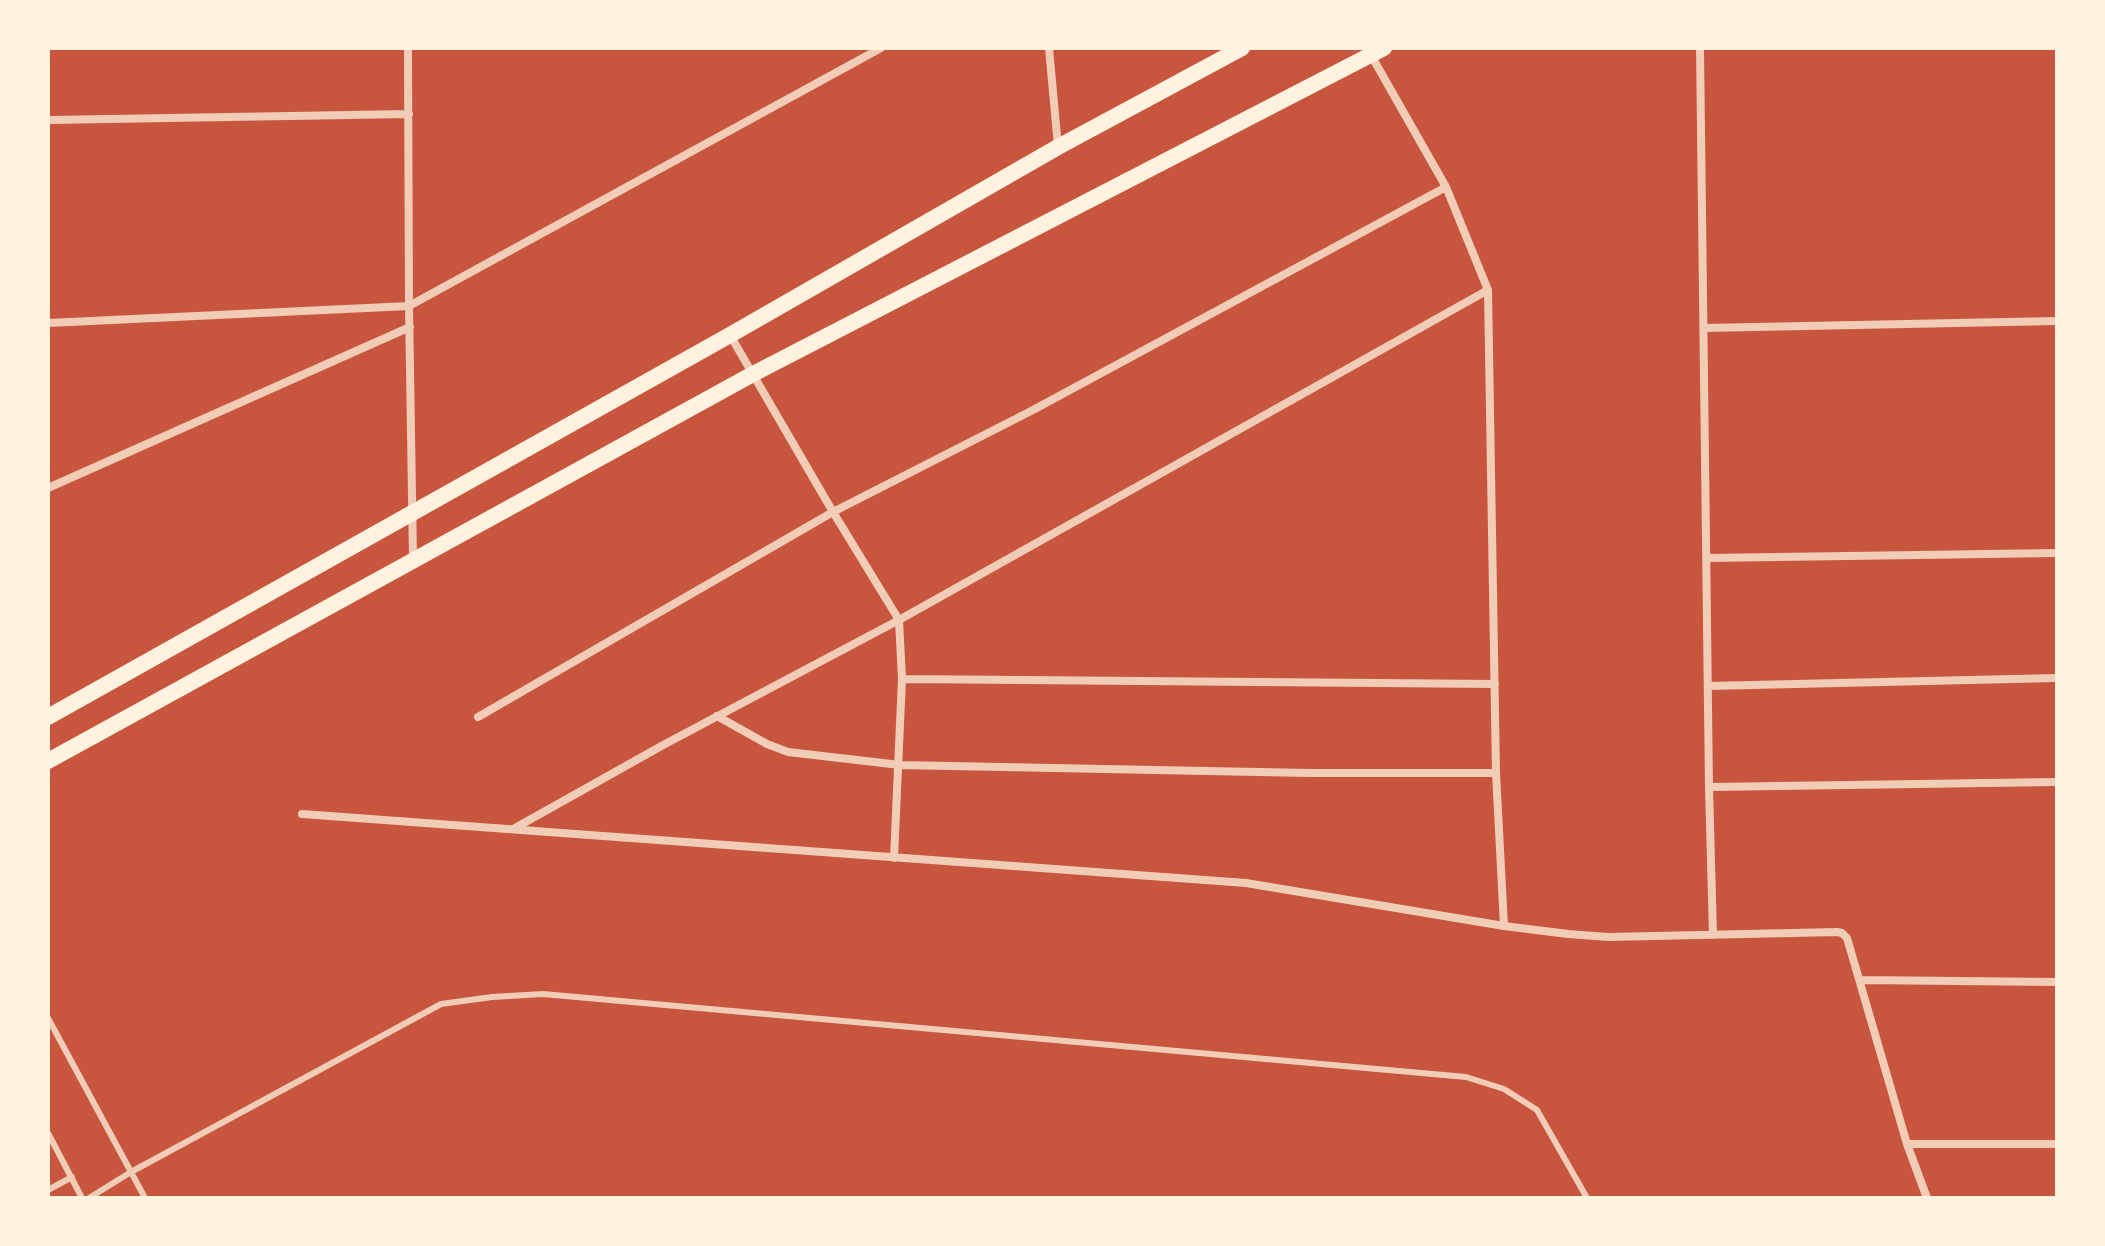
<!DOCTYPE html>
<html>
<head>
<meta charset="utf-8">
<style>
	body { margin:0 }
	#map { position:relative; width:2105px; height:1246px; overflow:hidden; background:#c8553d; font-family:Bitter,serif }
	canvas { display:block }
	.frame { position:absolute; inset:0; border:50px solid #fff3e0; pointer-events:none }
</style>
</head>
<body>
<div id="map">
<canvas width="2105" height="1246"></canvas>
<div class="frame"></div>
</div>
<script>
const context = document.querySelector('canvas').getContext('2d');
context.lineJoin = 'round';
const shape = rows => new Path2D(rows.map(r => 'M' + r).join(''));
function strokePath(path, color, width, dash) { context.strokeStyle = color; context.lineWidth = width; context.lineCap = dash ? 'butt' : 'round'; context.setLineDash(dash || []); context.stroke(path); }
strokePath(shape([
	[48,1018,145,1198],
	[48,1133,82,1198],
	[48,1190,72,1177],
	[89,1198,131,1172,441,1004,492,997,543,994,1466,1077,1504,1089,1537,1110,1587,1198]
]), '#f1ccb7', 6);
strokePath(shape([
	[408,48,409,306,413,559],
	[1049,48,1058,147],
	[1367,48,1446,187,1488,290,1496,773,1504,926],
	[1700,48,1709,787,1713,935],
	[48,120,409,114],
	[48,323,409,306,881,48],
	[1704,328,2057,321],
	[730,335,833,512,899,620,902,679,894,858],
	[48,488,410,327],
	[1707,558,2057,553],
	[902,679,1495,684],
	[1708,686,2057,678],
	[717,716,767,744,788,752,900,765,1309,773,1496,773],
	[478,717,833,512,1033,410,1446,187],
	[1709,787,2057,782],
	[302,814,1246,883,1504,926,1568,934,1608,937,1837,932,1842,933,1847,938,1907,1144,1927,1198],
	[515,828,665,744,899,620,1488,290],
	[1860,980,2057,982],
	[1907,1144,2057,1144]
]), '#f1ccb7', 8);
strokePath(shape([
	[48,717,730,335,1058,147,1242,48],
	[48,761,753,374,1384,48]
]), '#fff3e0', 16);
</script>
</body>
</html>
